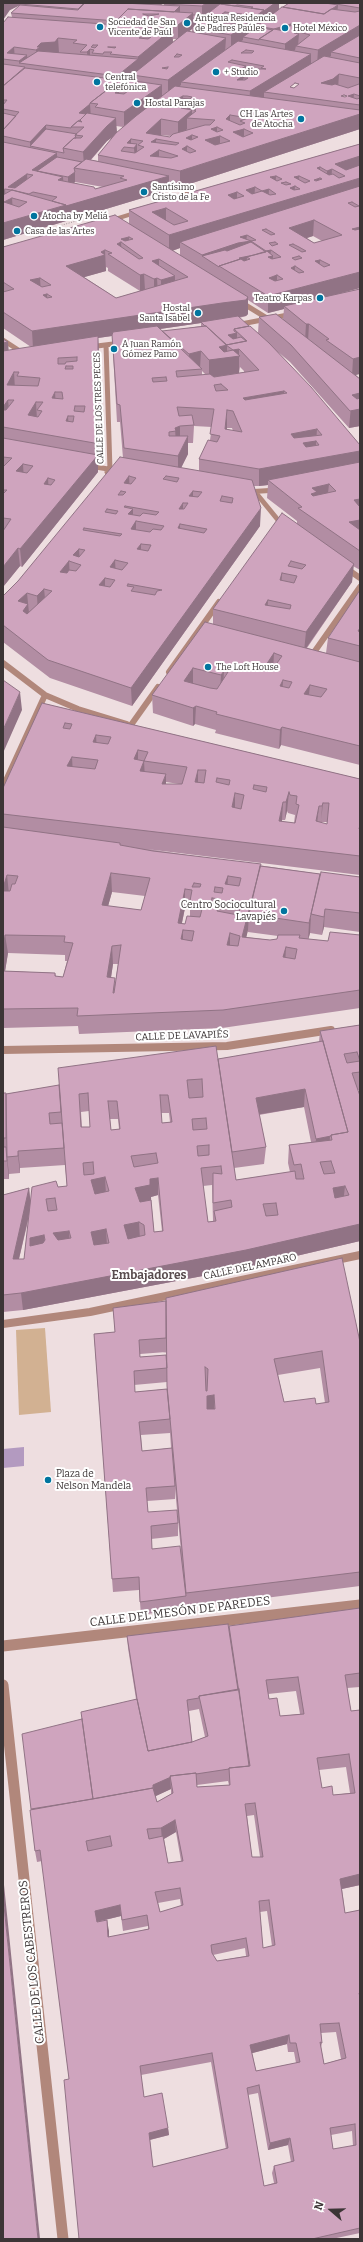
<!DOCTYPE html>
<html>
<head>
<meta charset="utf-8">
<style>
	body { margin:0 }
	#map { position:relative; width:363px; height:2242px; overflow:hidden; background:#eedee0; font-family:Bitter,serif }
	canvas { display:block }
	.frame { position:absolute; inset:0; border:4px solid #3c3536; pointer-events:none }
	.north { position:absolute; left:311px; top:2190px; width:40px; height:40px; -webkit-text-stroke:3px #fff; paint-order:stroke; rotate:290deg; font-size:11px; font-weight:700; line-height:16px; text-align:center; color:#3c3536 }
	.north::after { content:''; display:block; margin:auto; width:14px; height:18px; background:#3c3536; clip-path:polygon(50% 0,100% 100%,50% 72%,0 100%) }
</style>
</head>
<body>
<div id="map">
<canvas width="363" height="2242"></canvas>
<div class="frame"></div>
<div class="north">N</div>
</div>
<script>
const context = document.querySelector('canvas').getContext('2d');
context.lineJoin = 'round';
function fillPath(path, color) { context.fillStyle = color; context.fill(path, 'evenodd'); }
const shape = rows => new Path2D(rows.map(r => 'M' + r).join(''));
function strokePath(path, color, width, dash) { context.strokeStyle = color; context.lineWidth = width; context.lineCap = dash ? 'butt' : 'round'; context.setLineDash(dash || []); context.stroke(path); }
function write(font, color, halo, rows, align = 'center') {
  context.font = font + ' Bitter,serif'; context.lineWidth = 4; context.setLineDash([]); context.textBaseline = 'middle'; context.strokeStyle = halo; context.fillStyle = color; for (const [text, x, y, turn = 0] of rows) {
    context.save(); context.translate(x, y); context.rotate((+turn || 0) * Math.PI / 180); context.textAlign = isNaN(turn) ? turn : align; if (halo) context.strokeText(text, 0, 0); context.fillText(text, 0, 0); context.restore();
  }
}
fillPath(shape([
	[45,1328,51,1412,19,1415,16,1330]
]), '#d2b192');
fillPath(shape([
	[24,1447,24,1466,3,1468,3,1449]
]), '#b39ac0');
strokePath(shape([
	[59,226,93,216]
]), '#a19596', 1, [1, 1.5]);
strokePath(shape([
	[159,185,180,190,193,196]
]), '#b1877b', 4);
strokePath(shape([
	[239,301,270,320],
	[236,325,293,314],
	[3,340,26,355],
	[106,345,110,470,107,472],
	[89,347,121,343],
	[89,466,121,471],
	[246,492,277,490],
	[256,493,278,520,286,526],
	[345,567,352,572]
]), '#b1877b', 5);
strokePath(shape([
	[350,571,360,578],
	[310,658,360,587],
	[3,663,45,695,78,709,127,724],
	[169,672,219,602],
	[131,725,158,687],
	[3,787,45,695]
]), '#b1877b', 6);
strokePath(shape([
	[3,1050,227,1046,331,1030],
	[3,1324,90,1312,360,1255]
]), '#b1877b', 8);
strokePath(shape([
	[3,1646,360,1605],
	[3,1685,63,2239]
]), '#b1877b', 11);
strokePath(shape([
	[109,221,138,212]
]), '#b1877b', 4);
fillPath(shape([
	[3,3,163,3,161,5,164,5,164,4,279,3,279,10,289,3,360,3,360,129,180,187,169,185,169,190,3,240,3,23,12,17,11,13,20,5,10,10],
	[192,29,192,32,188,32],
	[173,39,177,39,173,43],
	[132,77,132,81,128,80],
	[295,83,299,84,294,88,290,87],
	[344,95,347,96,345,97,341,96],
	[116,126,123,127,117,133],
	[161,135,171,136,170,137,160,136],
	[114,136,98,155,98,161,91,160,107,141],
	[75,182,103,187,95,189,74,183],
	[360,144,360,288,340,293,360,289,356,375,360,379,360,426,349,428,290,362,278,352,360,445,360,570,353,566,352,582,307,648,326,653,328,638,360,590,360,765,281,745,279,749,215,733,216,730,195,724,193,726,153,713,152,695,213,624,213,609,297,523,297,521,267,498,268,485,259,486,254,486,260,526,132,706,50,678,3,642,3,596,18,581,123,458,120,422,117,422,112,336,98,338,99,401,101,427,101,462,98,461,98,472,22,567,20,566,3,587,3,339,8,351,31,347,3,328,3,247,129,224,129,210],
	[313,236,322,241,314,243,307,238],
	[180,248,180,256,172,251],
	[106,267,108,268,108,271,140,291,116,298,84,277,106,271],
	[248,300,268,313,284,309,283,319,259,317,258,333,239,318,246,316,248,314],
	[201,323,201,326,162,332,160,329],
	[240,367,244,371,244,372,239,373],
	[202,371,206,375,202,375],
	[194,426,212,427,210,440,199,459,199,471,181,468,188,454,188,443,193,443],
	[227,428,232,428,233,431,227,429],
	[42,703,360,779,360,875,146,849,320,874,360,877,360,932,324,927,322,935,310,933,308,939,328,941,360,935,360,1008,222,1028,79,1034,78,1026,3,1028,3,788],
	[166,782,179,784,166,784],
	[287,811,288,813,295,815,294,823,282,822,282,820,285,820],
	[321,822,327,822,327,824,321,823],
	[112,892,145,896,141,910,108,906],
	[185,908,190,908,190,916,185,924,182,923],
	[248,930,248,932,278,936,277,939,270,940,246,937],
	[8,953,65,955,65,961,67,961,63,977,56,976,55,973,5,971],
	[113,964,118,964,115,984,111,978],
	[360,1025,360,1090,358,1090,360,1096,360,1241,245,1268,23,1310,3,1312,3,1195,29,1188,30,1200,58,1187,67,1186,65,1165,20,1168,20,1173,9,1174,9,1179,3,1179,3,1093,6,1094,218,1059,319,1042,320,1031],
	[304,1107,311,1142,289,1145,288,1163,290,1172,236,1180,234,1168,264,1164,266,1147,259,1115],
	[89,1111,90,1127,82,1127,81,1112],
	[161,1113,169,1113,170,1122,162,1123],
	[110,1119,118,1119,119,1129,111,1130],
	[212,1185,213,1221,208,1222,203,1186],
	[158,1195,162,1231,154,1232,151,1197],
	[29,1217,24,1259,19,1259],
	[113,1308,360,1342,360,1586,186,1608,141,1615,139,1590,113,1592,94,1334,115,1332],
	[166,1316,166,1355,140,1357,140,1354,166,1352],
	[320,1368,325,1403,316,1404,284,1402,278,1375],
	[167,1382,167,1389,135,1392,134,1385],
	[170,1432,171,1448,142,1451,141,1435,170,1433],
	[175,1489,181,1551,152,1549,151,1539,178,1536,178,1523,148,1512,147,1501,175,1499],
	[360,1608,360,1687,347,1688,351,1711,360,1710,360,1885,342,1889,345,1913,360,1910,360,2233,332,2239,79,2239,69,2079,42,1861,37,1862,35,1851,31,1809,136,1699,128,1648,127,1636,229,1630,229,1626],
	[296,1691,300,1714,280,1716,269,1699,268,1694],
	[199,1709,205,1737,192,1742,189,1711],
	[346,1767,350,1793,333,1795,322,1788,319,1770],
	[228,1781,229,1785,197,1787,197,1785],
	[171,1789,171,1794,157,1802,155,1796],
	[254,1815,260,1857,252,1857,247,1816],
	[176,1832,181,1861,168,1863,164,1839],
	[180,1899,181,1906,160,1912,158,1903],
	[267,1911,272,1946,263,1948,260,1912],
	[121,1916,123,1931,148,1926,148,1929,109,1937,107,1920,97,1922],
	[245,1948,246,1956,217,1961,213,1955],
	[336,2032,341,2059,324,2064,321,2047,322,2043,321,2033],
	[287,2044,288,2052,294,2052,296,2063,256,2071,252,2053],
	[211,2062,226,2149,153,2167,150,2140,169,2135,168,2128,144,2097,141,2075],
	[258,2093,268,2150,288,2145,291,2162,274,2166,272,2173,274,2183,264,2186,248,2095],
	[352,2131,353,2146,333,2149,331,2135]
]), '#b28da3');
fillPath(shape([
	[5,3,24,3,20,4,20,5,10,10,3,20,3,5],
	[150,3,163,3,155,12,150,11],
	[206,3,224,3,202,18,202,21,202,6],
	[275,3,279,3,279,13,257,26,257,29,244,37,244,25,264,10],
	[338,5,337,18,324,15],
	[180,6,180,19,173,13],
	[193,13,193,22,202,15,202,21,192,28,192,29,178,40,178,25],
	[294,23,294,37,274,29],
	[360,25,360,39,331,52,331,56,317,65,318,50],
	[244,26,244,37,243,37,243,40,231,48,231,35],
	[172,29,173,44,132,75,132,77,122,85,119,90,119,105,103,109,118,83,117,76,138,59,138,57],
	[296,31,296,36,299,34,298,46,296,46,295,50,285,59,285,44],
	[58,38,59,53,37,65,36,50,37,47,41,43],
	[226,38,225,53,181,82,181,85,168,95,168,80],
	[14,47,15,60,7,53],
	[90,49,90,64,88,67,87,52],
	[311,54,311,69,264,92,264,97,249,106,250,91],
	[27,55,28,64,19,63,19,61],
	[246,66,246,78,243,78,243,90,236,89,236,72],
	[339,74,338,89,321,83],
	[162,85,162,100,124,127,124,112],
	[354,94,353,104,348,96],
	[183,96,183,107,185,105,185,116,192,110,192,118,187,118,187,129,178,137,178,122,179,98],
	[90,104,91,118,84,127,82,122,80,120,79,113],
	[360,114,360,129,180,187,180,171],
	[230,115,230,130,226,119],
	[116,118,117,134,107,141,86,165,84,165,83,152,107,126],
	[161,119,161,135,156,140,156,152,159,150,159,166,150,165,146,133],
	[266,122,266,138,262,124],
	[46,125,46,139,30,146,31,156,30,142],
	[217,127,217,137,220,136,220,152,205,140,211,129],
	[244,129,244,144,233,132],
	[192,135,192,148,187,146,187,161,182,149,186,138],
	[131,139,131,148,127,143],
	[137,144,137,160,135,162,134,148],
	[57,153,57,167,33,175,32,170],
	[360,156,360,171,345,176,335,164],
	[320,167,319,183,316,184,317,168],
	[332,169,331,185,326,187,327,171],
	[75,172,75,182,68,188,68,177],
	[27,174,28,189,21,193,8,187],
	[169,176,169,190,3,240,3,223],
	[276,176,275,192,270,177],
	[299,176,298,188,295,186,294,198,360,178,360,193,180,242,180,248,169,252,169,235,289,199,290,188,294,177],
	[63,177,64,191,58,180],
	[255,187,254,203,246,190],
	[5,189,6,201,12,198,13,214,3,206,3,190],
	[269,189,268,205,262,191],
	[237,192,237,208,228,195],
	[166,208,166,224,152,212],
	[314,220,313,236,288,244,289,228],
	[360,227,360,242,352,229],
	[247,235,246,242,251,241,251,256,266,252,266,251,271,250,270,256,273,256,272,272,247,257,246,272,239,261,202,256,202,255,240,237],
	[129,237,129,248,121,239],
	[121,242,122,259,117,244],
	[105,250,106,271,67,282,66,266],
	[159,259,159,276,152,261],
	[320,260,319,276,315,261],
	[295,266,294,283,291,268],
	[360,272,360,288,286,308,284,306,284,309,268,313,268,296],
	[144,274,145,290,140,292,140,275],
	[277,275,277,292,269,278],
	[175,276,175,293,161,297,161,280],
	[40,278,41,294,30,280],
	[157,278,158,295,154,296,154,279],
	[47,294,48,311,43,295],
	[248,297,248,314,246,316,202,323,201,322,201,323,98,338,99,353,99,415,98,397,98,338,33,348,32,331],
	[306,324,309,324,308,341,305,341],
	[237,333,237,344,249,343,239,349,239,373,209,378,209,360,219,347,227,345,227,358,233,350,228,335],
	[8,342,9,354,3,355,3,343],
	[201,351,200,369,188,370,189,354],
	[167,352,167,369,159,353],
	[360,357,360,374,352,376,353,359],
	[14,372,15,390,7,385],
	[284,391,284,409,243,415,243,398],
	[55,392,56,409,52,398],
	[360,393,360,426,349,428,352,395],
	[8,400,10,418,3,424,3,407],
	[36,402,37,420,28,415],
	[101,410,101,462,100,444],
	[227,410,227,428,224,446,225,429],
	[68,416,69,433,67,439,66,421],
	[180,426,180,443,176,445,175,428],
	[317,429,315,459,360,451,360,469,268,480,268,485,259,486,259,469,291,434],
	[188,436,188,454,178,474,178,456],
	[98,455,98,472,22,567,20,549],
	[23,464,24,482,16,471],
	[129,476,130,494,126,492,124,483],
	[48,478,49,496,44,484],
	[329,484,327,502,310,512,312,488],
	[193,491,193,509,189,496],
	[360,499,360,517,354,500],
	[183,503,183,521,180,524,180,542,178,528,179,509],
	[261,508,260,526,132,706,131,688],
	[133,509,133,525,136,521,136,539,131,547,128,514],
	[360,520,360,537,349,522],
	[141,544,141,562,137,549],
	[18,548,20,566,3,587,3,567],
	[79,549,80,564,73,555],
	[115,560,116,579,110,567],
	[69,561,70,579,60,572],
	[354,564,352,582,304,651,306,632],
	[282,573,281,591,280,580],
	[105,578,105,596,99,585],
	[44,589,46,607,38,615,37,596],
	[27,593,30,623,24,629,18,601],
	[268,600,267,618,265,605],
	[274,653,273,672,264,668],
	[193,668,193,687,184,681],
	[224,671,223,690,220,693,221,675],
	[283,680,282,699,280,686],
	[310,685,308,704,304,694],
	[20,692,22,710,3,753,3,730],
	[196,706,195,724,193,726,193,708],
	[282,727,281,745,279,749,280,730],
	[96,735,97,753,94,760,93,742],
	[138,750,138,768,134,759],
	[72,757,73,776,67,766],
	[144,761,145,779,140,771],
	[198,770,198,788,195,782],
	[166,774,166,792,162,784],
	[289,792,287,811,285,820,286,802],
	[235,793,235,812,232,807],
	[283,802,282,820,278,840,279,821],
	[323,803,321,822,321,825,322,806],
	[319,806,317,824,316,821],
	[261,864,249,914,248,930,242,956,242,937],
	[111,873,112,892,103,924,102,905],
	[7,875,9,894,3,897,3,888],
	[228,876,227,895,225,884],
	[185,889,185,908,178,941,178,923],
	[325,909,324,927,322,935,324,917],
	[311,916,310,933,308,941,309,923],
	[183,930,183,949,181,939],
	[230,933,230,952,227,945],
	[5,935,8,953,3,984,3,951],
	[112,946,113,964,108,996,107,977],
	[286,947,285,966,283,957],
	[305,1089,304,1107,255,1115,256,1098],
	[330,1136,329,1153,314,1156,316,1139],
	[18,1151,20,1168,20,1173,18,1156],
	[7,1157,9,1174,9,1179,7,1161],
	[105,1177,106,1195,92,1198,91,1180],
	[158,1178,158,1195,151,1197,151,1203,135,1205,135,1188,150,1179],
	[345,1186,343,1204,331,1206,333,1188],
	[29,1188,31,1206,15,1276,13,1259],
	[139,1222,140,1240,125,1243,124,1225],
	[360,1224,360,1241,245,1268,23,1310,21,1293],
	[106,1229,107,1246,92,1249,91,1232],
	[69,1231,70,1248,55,1251,53,1233],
	[44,1235,46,1253,30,1246,30,1238],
	[214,1395,214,1411,206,1413,207,1396],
	[170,1777,171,1789,154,1797,153,1785],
	[175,1820,176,1832,162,1840,161,1828],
	[360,1874,360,1885,337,1890,340,1879],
	[3,1875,40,2239,38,2239,3,1896],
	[120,1905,121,1916,96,1922,95,1911],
	[107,1920,109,1931,109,1947,108,1937],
	[289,2035,287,2044,249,2054,250,2045],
	[168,2128,169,2135,149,2140,149,2133],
	[290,2138,288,2145,268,2150,270,2143]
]), '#917385');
const building = shape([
	[22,3,84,3,78,9,20,4,22,3],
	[85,3,123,3,180,6,174,12,128,9,117,20,117,21,11,13,20,5,78,10,85,3],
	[165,3,206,3,202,6,164,4,165,3],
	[222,3,275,3,264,11,264,10,251,8,253,7,237,5,235,6,221,4,222,3],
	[289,3,325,3,338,5,324,14,283,7,289,3],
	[330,3,360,3,360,8,330,3],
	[220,4,264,10,244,25,202,18,220,4],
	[225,12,242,14,239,17,222,14,225,12],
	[282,7,324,14,331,9,355,12,360,11,360,25,318,50,296,46,310,35,296,31,294,33,299,34,285,44,259,39,274,29,284,31,294,23,274,29,257,26,282,7],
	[304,26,312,26,310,27,304,26],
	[128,9,193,13,178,25,117,20,128,9],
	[143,14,159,14,149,16,143,14],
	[193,15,202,15,193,22,193,15],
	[8,17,172,29,138,57,110,54,112,52,104,52,103,54,92,53,94,50,90,49,87,52,80,52,87,45,73,43,77,40,58,38,55,42,41,43,37,47,40,47,36,50,14,47,7,53,27,55,19,61,3,59,3,23,8,17],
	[143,36,151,37,148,39,139,38,143,36],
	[93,45,98,45,95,48,91,47,93,45],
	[108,47,116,47,115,48,108,47],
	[202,19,224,24,244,26,231,35,192,28,202,19],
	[257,27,273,30,259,39,259,40,243,37,257,27],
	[187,31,226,38,168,80,132,75,187,31],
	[177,54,182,55,179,57,174,57,177,54],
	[168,67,167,69,162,68,168,67],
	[360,35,360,58,331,52,360,35],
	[238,41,311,54,250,91,181,82,238,41],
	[246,50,254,51,252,53,241,53,246,50],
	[232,60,264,66,261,68,266,69,256,69,251,73,259,74,257,76,248,74,243,78,248,78,245,80,237,80,246,74,236,72,246,66,228,62,232,60],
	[38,51,138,59,117,76,19,63,38,51],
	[324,56,360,63,360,78,339,74,333,79,321,83,332,85,335,84,348,88,359,84,360,84,360,96,354,94,348,96,357,99,360,98,360,105,264,92,324,56],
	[295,83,299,84,294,88,290,87,295,83],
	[344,95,347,96,345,97,341,96,344,95],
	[3,64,25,67,3,86,3,64],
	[25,68,120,80,90,103,90,104,79,113,86,114,80,120,78,121,71,127,71,128,46,125,30,142,3,136,3,130,19,112,3,109,3,105,7,100,3,100,3,86,25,68],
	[121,79,162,85,124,112,95,107,98,104,90,103,121,79],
	[119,90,128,91,124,94,115,93,119,90],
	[175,86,360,110,360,114,180,171,98,155,116,133,136,116,175,86],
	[183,96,187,96,192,97,190,99,179,98,183,96],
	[185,105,189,106,187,108,196,109,194,110,196,111,187,118,215,120,210,125,205,125,173,134,170,137,146,133,161,119,178,122,192,110,181,108,185,105],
	[230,115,248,118,240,121,245,123,240,125,226,119,230,115],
	[266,122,278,126,272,128,262,124,266,122],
	[217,127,223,130,217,132,211,129,217,127],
	[244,129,253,133,243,137,233,132,244,129],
	[192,135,198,137,191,140,186,138,192,135],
	[220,136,230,141,215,145,205,140,220,136],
	[131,139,143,141,138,145,144,147,135,153,121,151,124,147,134,148,137,144,127,143,131,139],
	[156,139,179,143,176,145,151,142,156,139],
	[187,146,196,151,190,153,182,149,187,146],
	[159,150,178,156,171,158,150,156,159,150],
	[3,113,16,116,3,130,3,113],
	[87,113,116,118,107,126,83,152,63,148,74,138,81,138,83,136,75,135,84,127,71,127,78,121,82,122,80,120,87,113],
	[46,129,77,134,75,135,76,138,74,138,63,148,64,153,30,146,46,129],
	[3,142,57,153,32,170,63,177,58,180,94,187,95,189,127,180,120,178,124,176,74,168,86,159,169,176,66,206,66,205,52,201,57,197,33,192,29,194,12,190,11,190,5,189,3,190,3,142],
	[27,174,33,175,15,188,8,187,27,174],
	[360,144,360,156,335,164,346,170,360,165,360,178,169,235,129,210,360,144],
	[320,167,327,171,332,169,345,176,339,178,333,174,329,175,317,168,320,167],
	[276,176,282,179,277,181,270,177,276,176],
	[299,176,310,181,305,183,294,177,299,176],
	[320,178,322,179,316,181,314,180,320,178],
	[286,182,291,184,286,185,281,183,286,182],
	[295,186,300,189,294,190,290,188,295,186],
	[255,187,262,191,269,189,276,194,270,195,262,191,252,194,246,190,255,187],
	[237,192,244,196,234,199,228,195,237,192],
	[166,208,188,221,174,225,152,212,166,208],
	[57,157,82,162,74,168,75,172,68,177,37,171,57,157],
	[360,186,360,227,352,229,355,230,360,229,360,272,268,296,219,266,241,259,244,261,250,259,247,257,267,251,273,256,268,257,272,259,281,257,271,250,266,251,251,241,256,240,247,235,240,237,251,241,238,243,202,255,180,242,360,186],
	[352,202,359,206,355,207,348,203,352,202],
	[314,220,342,235,314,243,289,228,314,220],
	[266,229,275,234,271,235,262,230,266,229],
	[275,242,278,244,272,246,269,243,275,242],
	[293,244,299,247,306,251,302,252,289,245,293,244],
	[299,256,302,258,295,260,292,258,299,256],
	[320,260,330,265,324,267,315,261,320,260],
	[295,266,304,272,299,273,291,268,295,266],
	[277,275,283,279,275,281,269,278,277,275],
	[12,190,66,205,3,223,3,195,12,190],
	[12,198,27,202,19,207,4,202,12,198],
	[115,215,248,297,246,300,222,303,32,331,3,312,3,292,14,289,3,282,3,247,115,215],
	[129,237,133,239,125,241,121,239,129,237],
	[121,242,143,258,139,259,117,244,121,242],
	[105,250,112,253,108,254,140,275,144,274,154,279,157,278,161,280,175,276,152,261,159,259,188,277,116,298,66,266,105,255,101,252,105,250],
	[40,278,51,285,42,287,30,280,40,278],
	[47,294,52,297,47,298,43,295,47,294],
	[251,242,266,252,254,255,239,258,240,259,219,266,219,267,202,256,225,250,227,251,251,242],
	[360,289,360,357,353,359,326,340,329,339,309,324,306,324,284,306,360,289],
	[276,314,360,379,360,393,352,395,357,399,360,398,360,409,350,411,291,345,259,317,276,314],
	[238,316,249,326,234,329,234,331,237,333,228,335,233,339,241,337,246,341,226,345,206,326,205,326,201,322,238,316],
	[157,326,202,369,176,371,177,377,210,374,214,377,259,370,239,349,233,350,226,345,247,341,234,329,250,326,269,343,311,387,360,445,360,451,259,469,199,459,208,440,217,442,220,436,210,434,214,409,177,407,179,416,192,415,194,425,180,426,175,428,176,431,169,432,169,436,188,436,178,456,124,448,120,405,117,404,112,335,113,332,157,326],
	[167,352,170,356,161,356,159,353,167,352],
	[166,377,167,381,153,382,152,378,166,377],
	[221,384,228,390,216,391,214,385,221,384],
	[284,391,287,393,245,400,243,398,284,391],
	[227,410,233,411,242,432,225,429,227,410],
	[317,429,322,435,294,438,291,434,317,429],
	[316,441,319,445,306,447,303,443,316,441],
	[206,326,227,345,219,347,224,352,233,350,240,356,209,360,201,351,189,354,162,331,206,326],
	[98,336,98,397,101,410,100,444,3,427,3,410,6,410,14,400,8,400,3,407,3,351,98,336],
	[77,357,77,361,66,362,65,364,58,364,58,358,77,357],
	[66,366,73,366,73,369,65,369,66,366],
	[14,372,19,372,17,376,40,378,38,386,7,385,14,372],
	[55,392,62,392,63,399,52,398,55,392],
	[36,402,43,402,37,410,42,411,38,417,28,415,36,402],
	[75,406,85,406,84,412,74,411,75,406],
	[68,416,74,416,73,422,66,421,68,416],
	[3,339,8,342,3,343,3,339],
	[3,438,98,455,20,549,18,548,3,567,3,531,11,519,3,518,3,494,7,490,3,490,3,467,12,458,3,457,3,438],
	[23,464,33,466,27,473,16,471,23,464],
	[48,478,55,480,51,485,44,484,48,478],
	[120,457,252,480,261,508,131,688,48,660,3,625,3,596,18,581,120,457],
	[129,476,136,478,131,484,124,483,129,476],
	[166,476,179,478,177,482,163,479,166,476],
	[121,491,126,492,123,495,118,495,121,491],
	[193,491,202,492,198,497,189,496,193,491],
	[222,496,233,498,232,503,220,501,222,496],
	[183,503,188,503,184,509,179,509,183,503],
	[125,506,159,512,156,515,143,513,140,516,128,514,133,509,124,507,125,506],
	[107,509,118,511,116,514,105,512,107,509],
	[136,521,164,526,161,530,153,529,150,532,131,529,136,521],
	[180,524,207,529,204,533,178,528,180,524],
	[84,528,122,534,120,536,83,530,84,528],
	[141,544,151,545,148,551,137,549,141,544],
	[79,549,85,550,79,557,73,555,79,549],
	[115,560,128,563,122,570,110,567,115,560],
	[69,561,81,565,76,571,69,570,67,573,60,572,69,561],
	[105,578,115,580,110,587,99,585,105,578],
	[128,584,162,590,157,591,155,595,131,591,134,587,127,586,128,584],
	[44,589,52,591,27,614,23,611,28,604,18,601,27,593,37,596,44,589],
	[360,462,360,499,354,500,359,506,360,506,360,520,349,522,360,530,360,551,298,508,302,507,268,480,360,462],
	[329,484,336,491,313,496,311,494,317,492,312,488,329,484],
	[282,513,354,564,306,632,213,609,282,513],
	[291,561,306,565,302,569,288,566,291,561],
	[282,573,297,576,294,583,280,580,282,573],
	[268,600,291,605,290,609,265,605,268,600],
	[360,590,360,628,358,631,360,632,360,646,328,638,360,590],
	[205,622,360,662,360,746,282,727,280,730,216,714,217,712,196,706,193,708,152,695,205,622],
	[274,653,282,656,272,670,264,668,274,653],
	[193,668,221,675,224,671,228,672,217,689,210,688,184,681,193,668],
	[283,680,292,682,289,688,280,686,283,680],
	[310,685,327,689,321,697,304,694,310,685],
	[3,680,20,692,3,730,3,680],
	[42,703,360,779,360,825,359,829,360,829,360,856,3,814,3,788,42,703],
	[65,723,72,724,70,729,63,728,65,723],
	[96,735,111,737,108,744,93,742,96,735],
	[138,750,148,752,144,761,134,759,138,750],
	[72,757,98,760,95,769,67,766,72,757],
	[144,761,187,767,182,784,162,784,166,774,140,771,144,761],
	[198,770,206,770,204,783,195,782,198,770],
	[217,778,230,780,229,785,216,782,217,778],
	[254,785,267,787,266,792,253,789,254,785],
	[289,792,290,795,297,796,296,804,299,805,295,823,279,821,283,802,286,802,289,792],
	[235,793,244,795,241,809,232,807,235,793],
	[323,803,329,803,327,824,316,821,319,806,322,806,323,803],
	[3,827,120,843,120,845,153,851,261,864,242,937,270,940,277,939,278,935,300,935,299,938,328,941,330,932,360,935,360,990,223,1010,77,1016,78,1008,3,1009,3,971,55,973,55,976,63,977,73,943,64,942,65,936,5,935,3,951,3,891,10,891,12,884,15,884,18,876,7,875,3,888,3,827],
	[111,873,150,878,141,910,102,905,111,873],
	[228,876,241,878,239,886,225,884,228,876],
	[194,883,201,884,200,887,192,887,194,883],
	[215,887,223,888,222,893,214,892,215,887],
	[185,889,192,890,190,901,197,902,195,908,202,909,200,917,187,916,185,924,178,923,185,889],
	[212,898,220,899,219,902,241,906,238,915,217,911,219,904,211,903,212,898],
	[183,930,194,931,192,941,181,939,183,930],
	[230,933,240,936,238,946,227,945,230,933],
	[121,945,114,993,113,993,115,978,107,977,112,946,121,945],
	[286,947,297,949,295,959,283,957,286,947],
	[260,866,320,874,309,923,249,914,260,866],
	[321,872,360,877,360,913,325,909,324,917,311,914,321,872],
	[360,1025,360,1072,352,1073,360,1096,360,1224,246,1250,21,1293,3,1295,3,1195,29,1188,13,1259,24,1259,32,1187,56,1181,58,1187,67,1186,58,1068,216,1046,236,1180,295,1171,296,1179,304,1179,301,1164,294,1165,289,1145,332,1140,331,1135,348,1132,320,1031,360,1025],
	[357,1052,360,1061,347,1063,344,1054,357,1052],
	[202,1079,203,1097,189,1098,187,1080,202,1079],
	[88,1093,90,1127,81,1127,79,1094,88,1093],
	[160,1095,168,1095,172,1122,162,1123,160,1095],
	[108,1101,117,1101,120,1129,111,1130,108,1101],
	[206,1118,207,1129,193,1130,192,1119,206,1118],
	[209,1145,209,1155,198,1156,197,1146,209,1145],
	[156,1153,158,1163,134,1167,131,1156,156,1153],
	[331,1161,335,1173,324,1174,320,1162,331,1161],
	[93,1162,94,1174,84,1175,83,1163,93,1162],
	[221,1166,222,1174,213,1173,213,1203,231,1200,232,1207,214,1211,216,1221,208,1222,201,1168,221,1166],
	[105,1177,109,1191,95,1194,91,1180,105,1177],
	[158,1178,163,1231,154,1232,151,1200,140,1202,135,1188,150,1185,150,1179,158,1178],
	[345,1186,349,1195,335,1198,333,1188,345,1186],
	[55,1198,57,1210,48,1211,46,1199,55,1198],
	[276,1203,278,1215,266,1216,263,1204,276,1203],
	[139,1222,144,1225,145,1235,128,1239,124,1225,139,1222],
	[106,1229,109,1243,94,1245,91,1232,106,1229],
	[69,1231,71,1238,58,1240,53,1233,69,1231],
	[44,1235,45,1240,43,1243,30,1246,30,1238,44,1235],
	[323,1041,348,1132,331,1135,331,1136,316,1139,305,1089,256,1098,266,1147,232,1152,218,1059,323,1041],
	[59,1085,61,1112,49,1113,50,1124,62,1123,64,1148,18,1151,18,1156,7,1157,6,1094,59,1085],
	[3,1093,6,1093,6,1138,3,1138,3,1093],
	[3,1147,6,1147,7,1161,3,1161,3,1147],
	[342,1258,360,1342,360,1572,186,1593,167,1386,166,1298,342,1258],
	[322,1351,329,1402,316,1404,315,1398,284,1402,274,1359,322,1351],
	[205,1367,208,1369,207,1391,206,1391,205,1367],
	[214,1395,215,1409,207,1409,207,1396,214,1395],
	[166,1301,166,1338,139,1340,140,1357,166,1355,167,1368,134,1371,135,1392,167,1389,170,1419,139,1422,142,1451,172,1448,175,1486,146,1488,148,1512,177,1510,178,1523,151,1526,152,1549,180,1546,186,1596,140,1602,139,1577,112,1579,94,1334,115,1332,113,1308,166,1301],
	[360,1608,360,1673,345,1675,351,1711,360,1710,360,1874,340,1879,345,1913,360,1910,360,1993,359,1993,360,1997,360,2228,312,2239,79,2239,64,2080,69,2079,40,1850,35,1851,30,1810,153,1788,157,1802,173,1793,170,1776,196,1773,197,1787,230,1785,229,1768,250,1766,229,1626,360,1608],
	[298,1677,304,1714,280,1716,277,1698,269,1699,266,1680,298,1677],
	[349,1754,355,1793,333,1795,332,1786,322,1788,317,1758,349,1754],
	[255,1803,263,1857,252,1857,245,1804,255,1803],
	[175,1820,183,1861,168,1863,163,1836,149,1839,147,1829,161,1828,175,1820],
	[110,1836,112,1846,88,1851,86,1841,110,1836],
	[180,1888,183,1905,160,1912,155,1892,180,1888],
	[269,1900,275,1945,263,1948,259,1901,269,1900],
	[120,1905,122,1920,147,1915,149,1929,108,1937,107,1920,97,1922,95,1911,120,1905],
	[246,1938,249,1956,217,1961,212,1953,211,1945,246,1938],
	[339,2023,346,2058,324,2064,320,2042,322,2043,320,2024,339,2023],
	[289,2035,290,2043,296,2043,300,2062,256,2071,250,2045,289,2035],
	[212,2053,228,2148,153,2167,149,2133,168,2128,162,2093,144,2097,140,2066,212,2053],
	[259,2085,270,2143,290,2138,294,2161,274,2166,277,2183,264,2186,247,2088,259,2085],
	[355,2124,356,2145,333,2149,330,2128,355,2124],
	[228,1624,238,1690,199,1696,199,1698,187,1700,192,1742,148,1751,137,1699,127,1636,228,1624],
	[239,1689,249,1766,229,1768,229,1769,196,1774,196,1773,170,1776,171,1777,153,1785,153,1788,93,1799,81,1712,137,1699,148,1751,192,1742,208,1736,199,1696,239,1689],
	[82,1719,93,1799,31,1809,22,1734,82,1719],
	[3,1896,38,2239,3,2239,3,1896]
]);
fillPath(building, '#cfa4be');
strokePath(building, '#917385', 1);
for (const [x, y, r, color] of [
	[187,23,4,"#00759f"],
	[100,27,4,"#00759f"],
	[285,28,4,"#00759f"],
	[216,72,4,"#00759f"],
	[97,82,4,"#00759f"],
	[137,103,4,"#00759f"],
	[301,119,4,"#00759f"],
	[144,192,4,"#00759f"],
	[34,216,4,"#00759f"],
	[17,231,4,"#00759f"],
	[320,298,4,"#00759f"],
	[198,313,4,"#00759f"],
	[114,349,4,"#00759f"],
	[208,667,4,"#00759f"],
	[284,911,4,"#00759f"],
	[48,1480,4,"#00759f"]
]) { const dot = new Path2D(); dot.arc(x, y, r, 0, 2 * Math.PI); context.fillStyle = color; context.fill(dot); strokePath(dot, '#fff', 1.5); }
write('9px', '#3c3536', '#fff', [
	["Antigua Residencia",195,18],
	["de Padres Paúles",195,28],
	["Sociedad de San",108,22],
	["Vicente de Paúl",108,32],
	["Hotel México",293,28],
	["+ Studio",224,72],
	["Central",105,77],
	["telefónica",105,87],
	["Hostal Parajas",145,103],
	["CH Las Artes",293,114,"right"],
	["de Atocha",293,124,"right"],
	["Santísimo",152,187],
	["Cristo de la Fe",152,197],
	["Atocha by Meliá",42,216],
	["Casa de las Artes",25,231],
	["Teatro Karpas",312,298,"right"],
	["Hostal",190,308,"right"],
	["Santa Isabel",190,318,"right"],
	["A Juan Ramón",122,344],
	["Gómez Pamo",122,354],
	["The Loft House",216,667]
], 'left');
write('9px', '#3c3536', '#fff', [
	["CALLE DE LOS TRES PECES",99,408,-92]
]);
write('10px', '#3c3536', '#fff', [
	["Centro Sociocultural",276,905],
	["Lavapiés",276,917],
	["Plaza de",56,1474,"left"],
	["Nelson Mandela",56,1486,"left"]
], 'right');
write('10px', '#3c3536', '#fff', [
	["CALLE DE LAVAPIÉS",182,1036,-2],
	["CALLE DEL AMPARO",250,1267,-12]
]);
write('bold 12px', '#5a4d4f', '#fff', [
	["Embajadores",149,1276]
]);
write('12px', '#3c3536', '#fff', [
	["CALLE DEL MESÓN DE PAREDES",180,1612,-7],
	["CALLE DE LOS CABESTREROS",32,1962,-96]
]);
</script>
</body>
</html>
